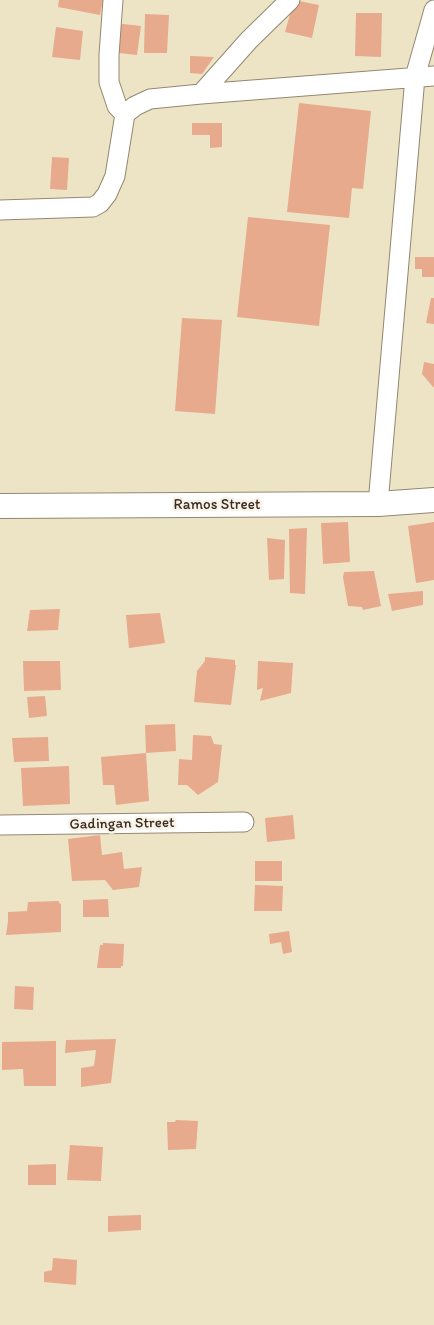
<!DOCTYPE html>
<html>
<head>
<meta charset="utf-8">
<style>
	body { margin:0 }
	canvas { display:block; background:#ede4c5 }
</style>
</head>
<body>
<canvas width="434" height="1325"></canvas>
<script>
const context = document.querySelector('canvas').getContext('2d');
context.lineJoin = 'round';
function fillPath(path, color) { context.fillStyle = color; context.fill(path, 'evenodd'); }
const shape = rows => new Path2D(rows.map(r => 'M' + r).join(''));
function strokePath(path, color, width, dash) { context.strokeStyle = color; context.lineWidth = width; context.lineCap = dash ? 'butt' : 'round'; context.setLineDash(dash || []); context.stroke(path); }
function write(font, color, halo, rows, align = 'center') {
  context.font = font + ' Itim,sans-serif'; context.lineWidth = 5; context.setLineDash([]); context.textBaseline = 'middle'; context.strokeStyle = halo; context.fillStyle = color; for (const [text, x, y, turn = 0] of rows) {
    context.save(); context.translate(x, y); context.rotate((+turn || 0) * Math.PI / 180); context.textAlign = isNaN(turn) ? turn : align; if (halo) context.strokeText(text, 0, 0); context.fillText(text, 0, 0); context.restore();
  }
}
fillPath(shape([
	[59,0,103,0,100,15,58,7],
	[294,0,319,5,312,38,285,32],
	[356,13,382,13,381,57,355,56],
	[145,14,169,15,167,53,144,53],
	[114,23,141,26,137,55,110,52],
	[56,27,83,31,80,60,52,57],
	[190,56,214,57,202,74,190,73],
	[299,103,371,111,363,189,352,188,349,218,287,212],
	[192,123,222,123,222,147,210,148,210,135,192,135],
	[52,157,69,158,67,190,50,189],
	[248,217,330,225,319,326,237,317],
	[415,257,434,257,434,277,422,277,422,269,415,269],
	[431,298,434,298,434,324,426,323],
	[182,318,222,320,215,414,175,411],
	[424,362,434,364,434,388,422,374],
	[348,522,350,562,323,564,321,523],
	[434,522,434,580,416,583,408,526],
	[307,528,305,594,290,593,289,529],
	[267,538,285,540,284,579,269,580],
	[374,571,381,606,363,610,362,607,348,606,343,577,344,572],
	[423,591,423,605,392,611,388,594],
	[60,609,58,630,27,631,30,610],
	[160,613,165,643,129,648,126,615],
	[205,657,235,660,235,665,236,665,231,705,194,702,197,671,205,661],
	[23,661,60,661,61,690,24,691],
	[258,661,293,663,291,693,260,701,263,688,257,690],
	[45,696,47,716,29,718,27,697],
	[175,724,176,751,146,753,145,725],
	[193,735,211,736,214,744,222,745,218,782,198,795,187,785,178,785,179,759,192,760],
	[48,737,49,761,14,762,12,738],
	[146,753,149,801,116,805,114,785,103,785,101,757],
	[69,766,70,804,23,806,21,768],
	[293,815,295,839,267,842,265,818],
	[100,835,102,855,122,852,124,869,142,867,139,887,113,890,105,880,72,881,68,839],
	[255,861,282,861,282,881,255,881],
	[255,885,283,886,282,911,254,911],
	[108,899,109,917,83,917,83,900],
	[59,901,59,903,61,904,61,932,6,935,8,921,8,912,27,911,28,902],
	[289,931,292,952,283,954,281,942,270,944,269,934],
	[103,943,124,944,123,966,121,966,121,968,97,968,100,945,103,945],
	[15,986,34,987,33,1010,14,1009],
	[116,1039,111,1083,81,1087,81,1068,94,1066,96,1050,65,1053,66,1040],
	[56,1041,56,1086,24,1086,23,1069,2,1070,2,1042],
	[176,1120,198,1121,196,1149,168,1150,167,1122,175,1122],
	[70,1145,103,1147,101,1181,67,1180],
	[56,1164,56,1185,28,1185,28,1165],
	[141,1215,141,1230,108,1232,108,1216],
	[53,1258,77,1260,76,1285,44,1282,44,1272,52,1270]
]), '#e7aa8d');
const minor = shape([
	[113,0,109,55,109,82,117,106,125,114],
	[201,94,249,40,290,0],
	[0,210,93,207,100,203,107,194,115,176,125,114,135,106,150,99,201,94,434,76],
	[378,504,415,77,434,10],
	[0,825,244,822]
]);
const major = shape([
	[0,506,378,504,434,500]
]);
strokePath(minor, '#948772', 21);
strokePath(major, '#948772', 26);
strokePath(minor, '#fff', 19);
strokePath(major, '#fff', 24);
write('15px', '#3b2a1e', '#f7f3e8', [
	["Ramos Street",217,505],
	["Gadingan Street",122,824,-1]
]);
</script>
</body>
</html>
